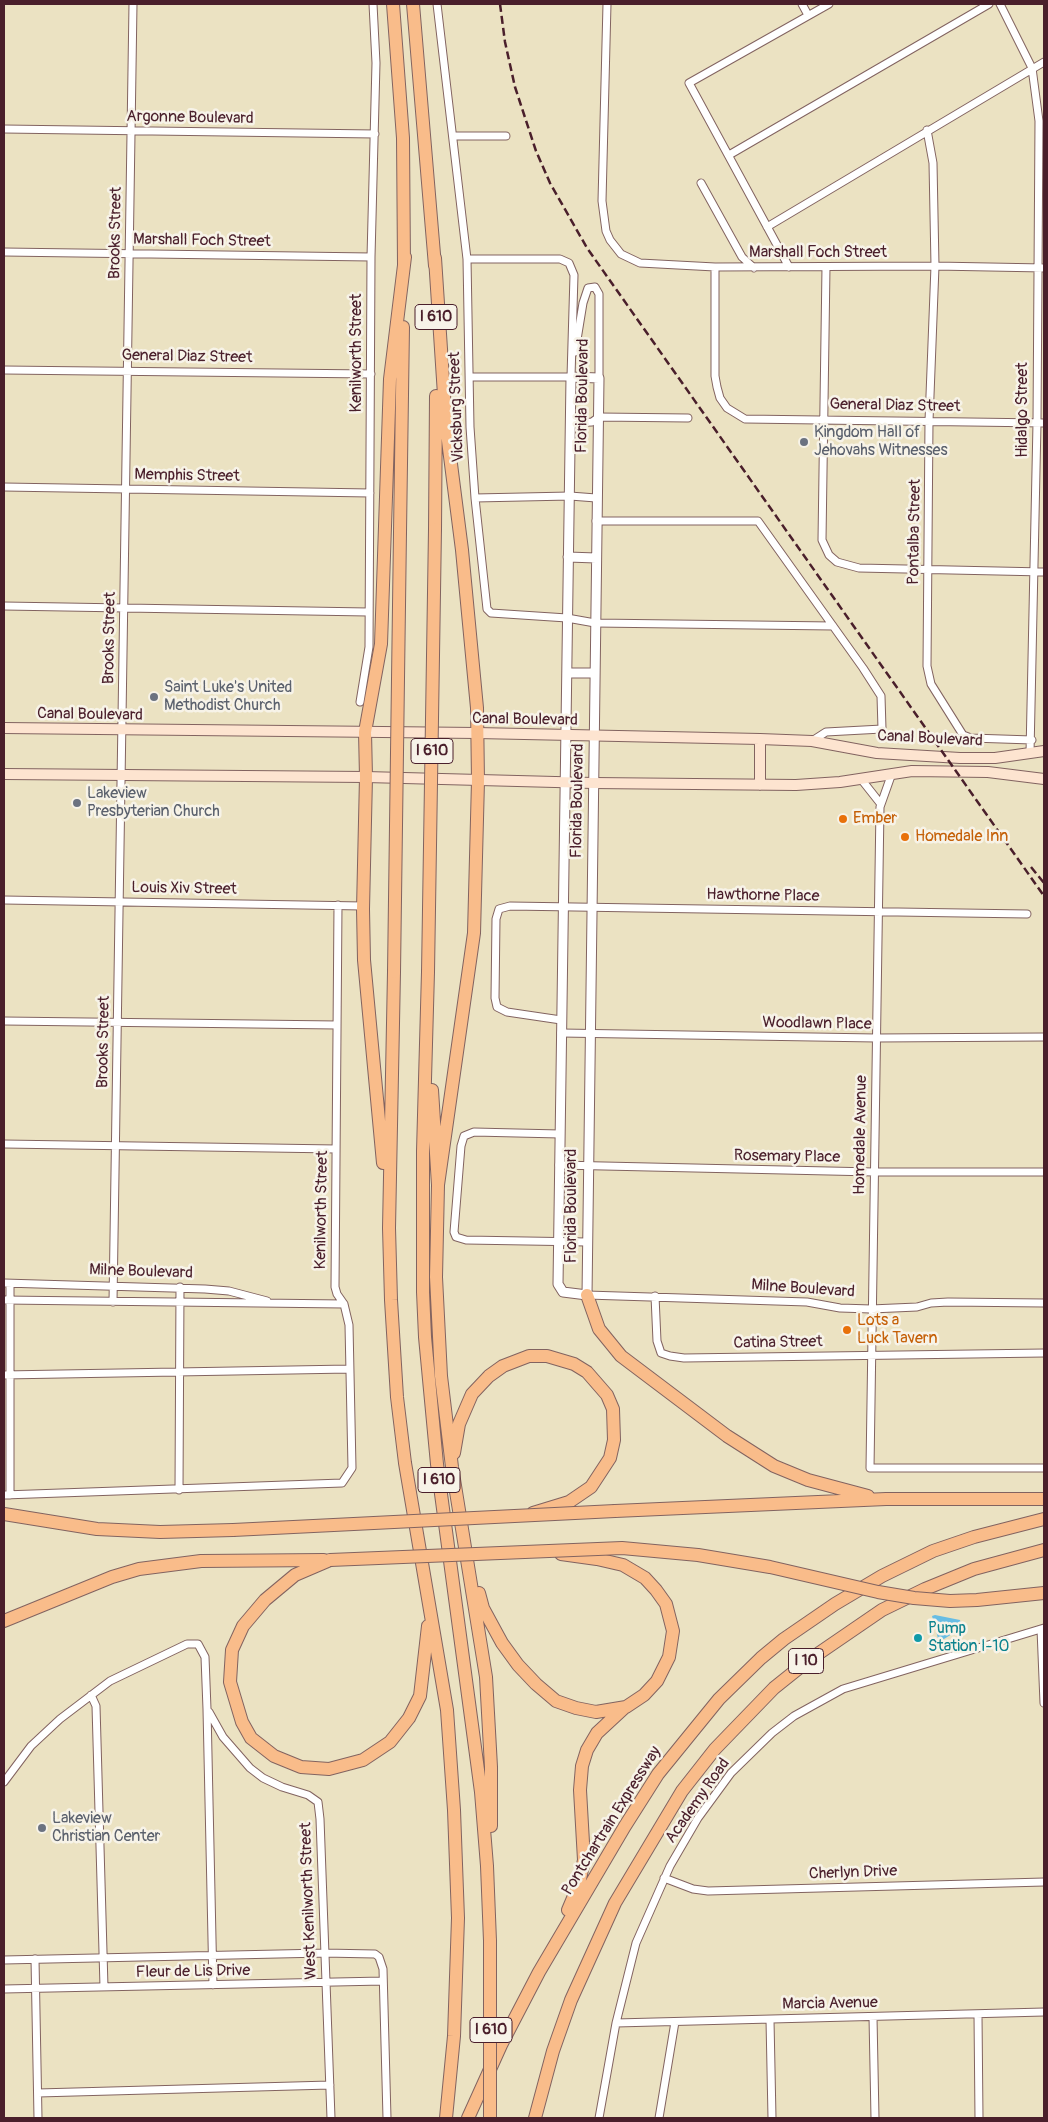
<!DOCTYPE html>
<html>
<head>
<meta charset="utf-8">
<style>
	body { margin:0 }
	#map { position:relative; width:1048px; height:2122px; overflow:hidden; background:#ebe2c2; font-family:Pangolin,sans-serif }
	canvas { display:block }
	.frame { position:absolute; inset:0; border:5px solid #4a1f2b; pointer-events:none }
</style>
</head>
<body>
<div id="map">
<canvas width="1048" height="2122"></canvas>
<div class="frame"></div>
</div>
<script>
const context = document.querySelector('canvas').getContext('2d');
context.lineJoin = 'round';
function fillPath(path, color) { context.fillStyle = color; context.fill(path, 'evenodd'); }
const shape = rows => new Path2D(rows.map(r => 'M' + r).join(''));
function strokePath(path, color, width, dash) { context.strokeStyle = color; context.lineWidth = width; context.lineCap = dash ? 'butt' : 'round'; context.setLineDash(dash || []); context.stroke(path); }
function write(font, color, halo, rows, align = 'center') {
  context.font = font + ' Pangolin,sans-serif'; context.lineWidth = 5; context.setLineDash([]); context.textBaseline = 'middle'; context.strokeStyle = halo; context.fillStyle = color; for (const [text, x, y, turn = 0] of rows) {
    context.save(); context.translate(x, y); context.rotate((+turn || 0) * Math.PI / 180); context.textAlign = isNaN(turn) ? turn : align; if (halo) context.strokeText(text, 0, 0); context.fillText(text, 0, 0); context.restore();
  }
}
fillPath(shape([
	[935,1615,960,1620,962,1628,939,1642,932,1616]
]), '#67bde4');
const minor = shape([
	[437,4,467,259,470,427,475,498,487,609,491,613,567,618,595,623,833,626],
	[607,4,602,201,606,231,610,240,621,254,640,263,715,267,935,266,1044,268],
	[802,4,808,15],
	[1000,4,1032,68,1039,121,1037,423,1030,753],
	[4,129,375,134],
	[927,130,933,163,935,266,929,421,927,666,931,684,963,735,971,738,1032,740],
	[453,136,506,136],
	[729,155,989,4],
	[701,183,742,257,754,268],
	[767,227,1044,62],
	[4,252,371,257],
	[467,259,560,259,569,263,574,275,571,377],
	[715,267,715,376,717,387,720,398,727,408,745,419,1044,423],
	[789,267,689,83,829,4],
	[826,267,822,540,829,555,837,562,859,568,1044,572],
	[575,352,583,303,588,288,595,287,599,294,599,378],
	[4,370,371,374],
	[470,377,571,377],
	[571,423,592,422,599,417,688,418],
	[4,487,370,493],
	[475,498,570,496,596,498],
	[596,521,758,521,863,668,881,696,882,729,826,732,812,741],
	[4,606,368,612],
	[360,702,369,647,371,257,376,63,373,4],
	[891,776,880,807,870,1468,1044,1468],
	[861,779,880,803],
	[4,900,363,906],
	[561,1020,507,1012,497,1007,495,998,496,919,499,909,510,906,1027,914],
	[4,1021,337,1025],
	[561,1033,876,1038,1044,1037],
	[560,1134,474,1132,464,1136,461,1146,454,1232,456,1237,466,1240,587,1242],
	[4,1144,336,1149],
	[559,1165,874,1172,1044,1172],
	[4,1283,205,1289,229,1291,267,1301],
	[10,1284,10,1495],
	[587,1295,807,1302,840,1308,871,1309,917,1307,931,1303,948,1302,1044,1303],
	[655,1296,657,1341,661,1353,670,1356,684,1358,1044,1353],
	[4,1300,344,1304],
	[113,1302,133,4],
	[4,1375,349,1369],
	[179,1490,180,1287],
	[4,1495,342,1483,352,1468,349,1325,344,1304,337,1294,335,1287,338,905],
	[1041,1629,1044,1703],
	[91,1695,96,1706,104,1987],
	[209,1712,223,1737,250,1768,263,1778,282,1787,308,1795,318,1802,320,1819,331,2118],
	[4,1782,31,1746,60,1719,110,1681,187,1644,198,1644,205,1657,207,1709,213,1985],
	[664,1878,693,1889,708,1891,1044,1882],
	[35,1959,38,2118],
	[4,1960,324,1953,375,1954,379,1957,383,1969,387,2118],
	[4,1989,383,1981],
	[978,2015,979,2118],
	[873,2017,875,2118],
	[770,2020,772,2118],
	[616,2023,1044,2012],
	[38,2093,330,2085],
	[599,2118,616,2023,636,1943,670,1866,698,1818,731,1773,772,1733,794,1716,843,1689,1044,1628],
	[659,2118,675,2022]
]);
const tertiary = shape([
	[571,377,599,378,587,1295,563,1292,558,1284,571,377],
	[568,557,596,558],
	[567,673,594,673]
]);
const secondary = shape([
	[4,728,477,733,760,739,812,741,877,753,960,758,995,758,1044,751],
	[4,774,366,777,593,783,796,785,840,782,912,771,988,772,1044,779],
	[760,785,760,739]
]);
const motorway = shape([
	[393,4,403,138,404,265],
	[413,4,435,266],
	[435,258,446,425,462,550,477,708,478,781,474,933,438,1185],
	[435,529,436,396],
	[400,532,403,327],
	[394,972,389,1228,391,1300,397,1397,405,1463,447,1710,454,1810,458,1918,454,2036,446,2118],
	[428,972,423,1151,423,1292,425,1337,437,1464,481,1792,487,1866,490,1941],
	[432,1090,438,1185,436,1277,441,1376,452,1467,486,1677,491,1767,491,1826],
	[383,1163,364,960,363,909,366,777,365,732,381,644,390,379,405,257],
	[587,1295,599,1329,621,1356,727,1436,774,1466,808,1480,868,1496],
	[454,1453,459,1424,472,1394,489,1376,503,1366,529,1356,547,1356,574,1364,587,1372,607,1395,613,1409,614,1440,610,1458,591,1487,569,1502,533,1513],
	[615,1511,886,1499,1044,1499],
	[4,1514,97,1529,160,1532,233,1530],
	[330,1560,295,1575,265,1600,243,1626,232,1650,230,1682,242,1722,251,1738,274,1756,301,1767,329,1769,363,1760,390,1742,409,1718,420,1696,428,1626],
	[479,1593,483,1608,502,1643,518,1665,536,1684,556,1701,576,1708,596,1712,626,1707,644,1695,657,1681,669,1657,673,1631,666,1604,656,1590,645,1578,623,1565,597,1559,561,1554],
	[4,1621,112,1577,139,1569,201,1561,324,1560],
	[568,1910,579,1884,584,1860,580,1790,582,1766,587,1750,597,1733,624,1708],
	[468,2118,501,2045,539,1972,625,1826,658,1774,719,1699,761,1658,784,1639,835,1604,882,1576,933,1551,974,1537,1044,1519],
	[535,2118,553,2051,571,2000,615,1903,682,1791,715,1749,774,1688,809,1660,882,1610,925,1589,974,1569,1044,1550]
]);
strokePath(minor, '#826360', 9);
strokePath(tertiary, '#826360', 11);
strokePath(secondary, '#826360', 12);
strokePath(motorway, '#826360', 14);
strokePath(minor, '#fff', 7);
strokePath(tertiary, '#fff', 9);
strokePath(secondary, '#fde4d0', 10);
strokePath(motorway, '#f9bc8a', 12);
strokePath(shape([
	[500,4,505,42,515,87,536,151,550,183,587,248,1044,896],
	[1031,867,1044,883]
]), '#4a1f2b', 2.5, [8, 4]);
const motorwayBridge = shape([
	[394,972,400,532],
	[428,972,435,529],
	[233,1530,615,1511],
	[330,1560,622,1548,698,1555,770,1567,878,1592,914,1598,950,1601,977,1600,1044,1593],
	[490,2118,490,1941]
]);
strokePath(motorwayBridge, '#826360', 14, []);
strokePath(motorwayBridge, '#f9bc8a', 12);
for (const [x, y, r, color] of [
	[804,442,5,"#6b7280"],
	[154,697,5,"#6b7280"],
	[77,803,5,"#6b7280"],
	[843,819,5,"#e8710a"],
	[905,837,5,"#e8710a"],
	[847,1330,5,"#e8710a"],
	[918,1638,5,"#0f9aa8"],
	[42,1828,5,"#6b7280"]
]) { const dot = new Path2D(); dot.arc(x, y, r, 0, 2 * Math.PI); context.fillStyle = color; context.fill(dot); strokePath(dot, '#f7f3e8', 2); }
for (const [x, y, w] of [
	[436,317,42],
	[432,751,42],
	[439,1480,42],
	[806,1661,35],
	[491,2030,42]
]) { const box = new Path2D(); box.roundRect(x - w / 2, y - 12.5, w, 25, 4); context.fillStyle = '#f7f3e8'; context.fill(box); strokePath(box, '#4a1f2b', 1); }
write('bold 15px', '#4a1f2b', null, [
	["I 610",436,317],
	["I 610",432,751],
	["I 610",439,1480],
	["I 10",806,1661],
	["I 610",491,2030]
]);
write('16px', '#4a1f2b', '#f7f3e8', [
	["Argonne Boulevard",190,118,1],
	["Brooks Street",116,233,-89],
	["Marshall Foch Street",202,241,1],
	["Marshall Foch Street",818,253],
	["Kenilworth Street",357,353,-90],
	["General Diaz Street",187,357,1],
	["Florida Boulevard",583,396,-89],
	["General Diaz Street",895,406,1],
	["Vicksburg Street",457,407,-92],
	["Hidalgo Street",1023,410,-90],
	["Memphis Street",187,476,1],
	["Pontalba Street",915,532,-89],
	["Brooks Street",110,638,-89],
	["Canal Boulevard",90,715,1],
	["Canal Boulevard",525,720,1],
	["Canal Boulevard",930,739,3],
	["Florida Boulevard",578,801,-89],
	["Louis Xiv Street",184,889,1],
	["Hawthorne Place",763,896,1],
	["Woodlawn Place",817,1024,1],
	["Brooks Street",104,1042,-89],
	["Homedale Avenue",861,1135,-89],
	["Rosemary Place",787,1157,1],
	["Florida Boulevard",572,1206,-90],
	["Kenilworth Street",322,1210,-89],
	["Milne Boulevard",141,1272,2],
	["Milne Boulevard",803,1289,4],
	["Catina Street",778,1343,-1],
	["Academy Road",698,1801,-55],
	["Pontchartrain Expressway",612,1821,-58],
	["Cherlyn Drive",853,1873,-2],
	["West Kenilworth Street",309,1901,-92],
	["Fleur de Lis Drive",193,1972,-1],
	["Marcia Avenue",830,2004,-1]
]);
write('16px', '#5b616d', '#f7f3e8', [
	["Kingdom Hall of",814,433],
	["Jehovahs Witnesses",814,451],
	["Saint Luke's United",164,688],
	["Methodist Church",164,706],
	["Lakeview",87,794],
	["Presbyterian Church",87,812],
	["Lakeview",52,1819],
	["Christian Center",52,1837]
], 'left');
write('16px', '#c56008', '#f7f3e8', [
	["Ember",853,819],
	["Homedale Inn",915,837],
	["Lots a",857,1321],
	["Luck Tavern",857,1339]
], 'left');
write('16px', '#0d838f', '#f7f3e8', [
	["Pump",928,1629],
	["Station I-10",928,1647]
], 'left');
</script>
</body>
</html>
